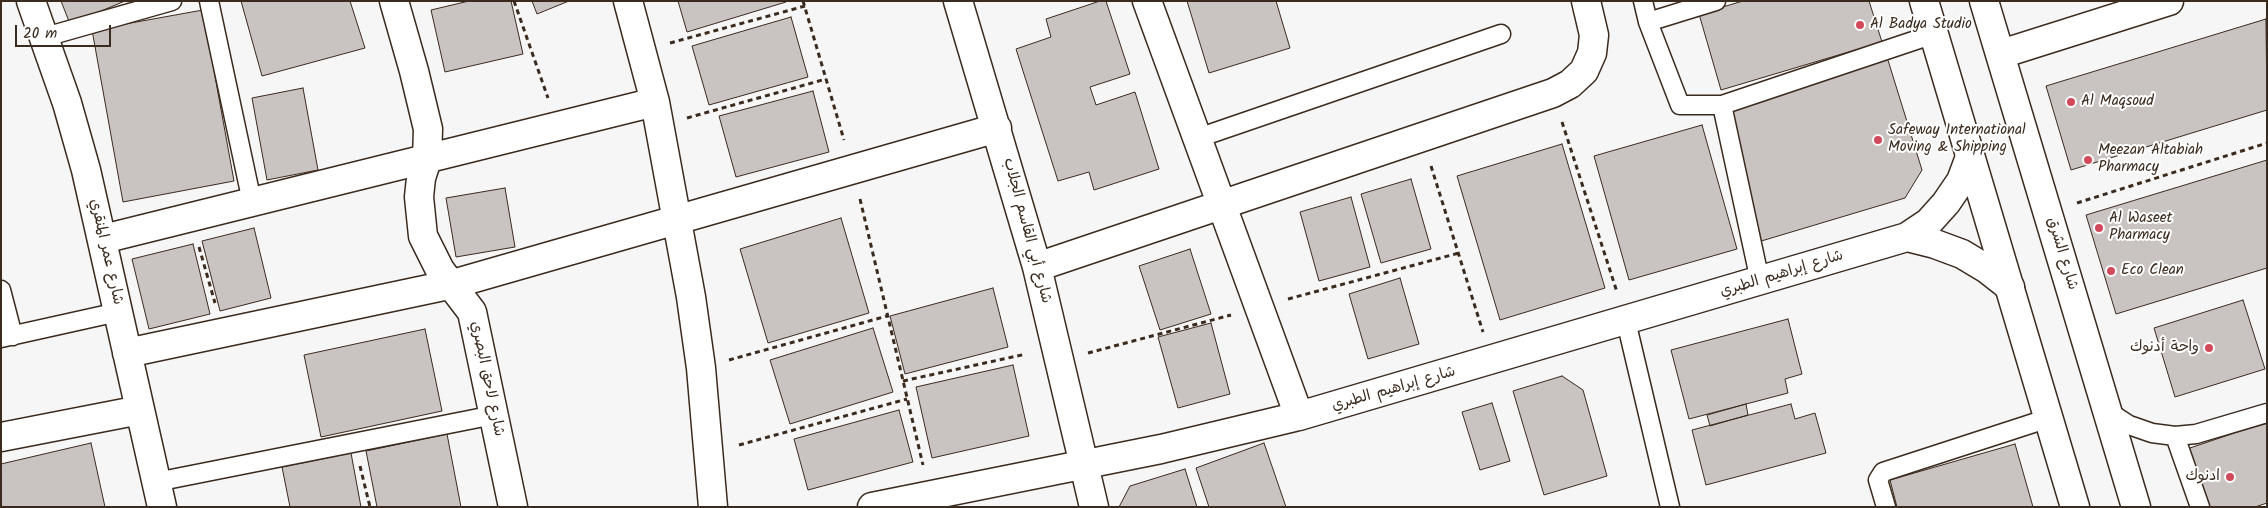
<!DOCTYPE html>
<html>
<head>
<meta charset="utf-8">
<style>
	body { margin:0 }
	#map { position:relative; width:2268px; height:508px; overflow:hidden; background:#f7f6f6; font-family:Kalam,sans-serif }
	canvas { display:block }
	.frame { position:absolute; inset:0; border:2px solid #3b2a1e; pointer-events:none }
	.scale { position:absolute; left:15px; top:25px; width:96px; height:22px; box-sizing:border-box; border:2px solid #3b2a1e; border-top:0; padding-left:6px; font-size:15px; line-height:18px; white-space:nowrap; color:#3b2a1e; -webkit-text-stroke:4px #fff; paint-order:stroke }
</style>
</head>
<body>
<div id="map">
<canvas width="2268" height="508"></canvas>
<div class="frame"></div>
<div class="scale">20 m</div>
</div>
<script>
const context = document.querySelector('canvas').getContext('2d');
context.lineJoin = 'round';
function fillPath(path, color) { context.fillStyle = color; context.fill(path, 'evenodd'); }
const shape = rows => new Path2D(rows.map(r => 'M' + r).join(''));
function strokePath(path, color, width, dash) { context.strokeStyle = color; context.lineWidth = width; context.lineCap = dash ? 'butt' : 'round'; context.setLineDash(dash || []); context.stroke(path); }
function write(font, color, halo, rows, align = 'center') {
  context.font = font + ' Kalam,"Playpen Sans Arabic",sans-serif'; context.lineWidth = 4; context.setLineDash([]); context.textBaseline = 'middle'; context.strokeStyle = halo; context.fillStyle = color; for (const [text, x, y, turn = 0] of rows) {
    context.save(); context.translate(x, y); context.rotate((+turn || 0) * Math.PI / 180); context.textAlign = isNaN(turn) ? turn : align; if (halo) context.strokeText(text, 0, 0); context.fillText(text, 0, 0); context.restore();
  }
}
const building = shape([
	[61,1,125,1,70,24,61,1],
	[241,1,350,1,365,48,262,76,241,1],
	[469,1,511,1,523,54,445,72,431,10,469,1],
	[532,1,569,1,537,14,532,1],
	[678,1,786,1,786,2,687,32,678,1],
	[1100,1,1106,1,1130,74,1090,87,1096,105,1135,92,1159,169,1094,190,1089,172,1058,181,1016,49,1051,37,1046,19,1100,1],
	[1187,1,1276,1,1290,48,1209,73,1187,1],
	[1743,1,1869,1,1882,42,1721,90,1699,14,1743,1],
	[203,10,234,181,123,202,92,30,203,10],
	[791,17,808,77,709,105,692,46,791,17],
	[2266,19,2267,110,2071,170,2046,86,2266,19],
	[1887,57,1922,170,1905,198,1758,242,1718,108,1887,57],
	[303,88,318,170,267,180,252,98,303,88],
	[813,91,829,152,736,177,719,116,813,91],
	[1702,125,1737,249,1629,280,1594,156,1702,125],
	[1562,144,1605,288,1500,320,1457,176,1562,144],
	[2267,160,2267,268,2116,314,2086,215,2267,160],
	[1411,179,1431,249,1381,263,1361,194,1411,179],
	[505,188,515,247,456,257,446,198,505,188],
	[1351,197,1370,267,1319,281,1300,212,1351,197],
	[841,218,869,313,768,343,740,249,841,218],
	[254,228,271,298,220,311,202,241,254,228],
	[193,244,210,314,149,329,132,259,193,244],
	[1190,249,1211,314,1160,330,1139,266,1190,249],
	[1400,278,1419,344,1368,359,1349,294,1400,278],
	[993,288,1008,347,905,374,890,316,993,288],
	[2243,300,2265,369,2175,397,2154,328,2243,300],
	[1788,319,1802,374,1785,379,1788,393,1689,419,1671,350,1788,319],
	[1211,323,1230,394,1178,408,1158,337,1211,323],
	[873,328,893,392,790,424,770,360,873,328],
	[425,329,442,411,321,437,304,355,425,329],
	[1013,365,1029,436,932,458,916,387,1013,365],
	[1562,376,1583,390,1607,476,1544,495,1513,391,1562,376],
	[1492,403,1510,461,1480,470,1462,412,1492,403],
	[1746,404,1748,415,1710,426,1707,415,1746,404],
	[1791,404,1795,419,1815,413,1826,453,1706,485,1692,430,1791,404],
	[899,410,913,462,808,490,794,439,899,410],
	[2267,422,2267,503,2255,507,2206,507,2184,450,2267,422],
	[447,434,461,507,377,507,366,451,447,434],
	[91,443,105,507,1,507,1,464,91,443],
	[1264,443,1286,507,1209,507,1196,468,1264,443],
	[2015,444,2033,507,1897,507,1890,480,2015,444],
	[351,453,361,507,290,507,282,467,351,453],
	[1185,469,1197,507,1119,507,1130,486,1185,469]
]);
fillPath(building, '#c9c3c1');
strokePath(building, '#3b2a1e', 1);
const service = shape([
	[209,1,252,202],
	[1643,1,1648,22,1680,105,1722,105,1760,281],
	[1648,22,1716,1],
	[45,37,172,1],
	[1722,105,1934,34],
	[1198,138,1501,34],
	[1,290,13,336],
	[1626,321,1670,507],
	[1,338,118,312],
	[2109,412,2129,425,2152,433,2175,436,2196,434,2267,413],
	[2175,436,2200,507],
	[156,482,494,415],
	[1886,507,1878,480,1883,472,2049,418]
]);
const minor = shape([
	[31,1,67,103,86,170,162,507],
	[394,1,414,71,428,129,427,159,421,178,419,197,423,236,440,270,472,312,513,507],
	[628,1,655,102,691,297,701,368,713,507],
	[958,1,1037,267,1094,507],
	[1147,1,1299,416],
	[2001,54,2169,1],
	[1907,237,1935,244,1962,254,1987,269,2010,287],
	[103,239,655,102],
	[1037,267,1553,93,1570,84,1584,71,1592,53,1594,35,1586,1],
	[127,353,453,284,997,128],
	[1,437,140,410],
	[872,507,1161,449,1299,416,1907,237,1928,223,1946,203,1961,181,1970,157]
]);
const primary = shape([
	[1924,1,2075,507],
	[1984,1,2136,507]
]);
strokePath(service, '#3b2a1e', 21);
strokePath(minor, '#3b2a1e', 31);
strokePath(primary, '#3b2a1e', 31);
strokePath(shape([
	[514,1,548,98],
	[803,1,844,140],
	[670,43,805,6],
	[687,118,826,79],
	[1562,122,1617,292],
	[1431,166,1483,332],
	[860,199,923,465],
	[2077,203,2267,143],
	[199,247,215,303],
	[1288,299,1459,253],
	[1088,353,1231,315],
	[729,360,887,316],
	[903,381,1026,354],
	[739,445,907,399],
	[360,466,370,507]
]), '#3b2a1e', 3, [5, 4]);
strokePath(service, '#fff', 18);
strokePath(minor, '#fff', 28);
strokePath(primary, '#fff', 28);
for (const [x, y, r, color] of [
	[1860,25,5,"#d1495b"],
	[2071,102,5,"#d1495b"],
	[1878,140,5,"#d1495b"],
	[2088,160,5,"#d1495b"],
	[2099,228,5,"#d1495b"],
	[2111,271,5,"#d1495b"],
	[2209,348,5,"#d1495b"],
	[2230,477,5,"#d1495b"]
]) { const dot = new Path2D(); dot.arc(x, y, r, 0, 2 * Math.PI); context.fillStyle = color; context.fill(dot); strokePath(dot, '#fff', 2); }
write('15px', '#3b2a1e', '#fff', [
	["Al Badya Studio",1870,25],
	["Al Maqsoud",2081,102],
	["Safeway International",1888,131],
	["Moving & Shipping",1888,148],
	["Meezan Altabiah",2098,151],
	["Pharmacy",2098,168],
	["Al Waseet",2109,219],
	["Pharmacy",2109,236],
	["Eco Clean",2121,271],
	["واحة أدنوك",2199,348,"right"],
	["ادنوك",2220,477,"right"]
], 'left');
write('15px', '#3b2a1e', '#fff', [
	["شارع أبي القاسم الجلاب",1026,231,75],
	["شارع عمر المنقري",105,252,77],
	["شارع الشرق",2061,254,73],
	["شارع إبراهيم الطبري",1782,275,-17],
	["شارع لاحق البصري",486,379,78],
	["شارع إبراهيم الطبري",1394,390,-16]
]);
</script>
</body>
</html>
